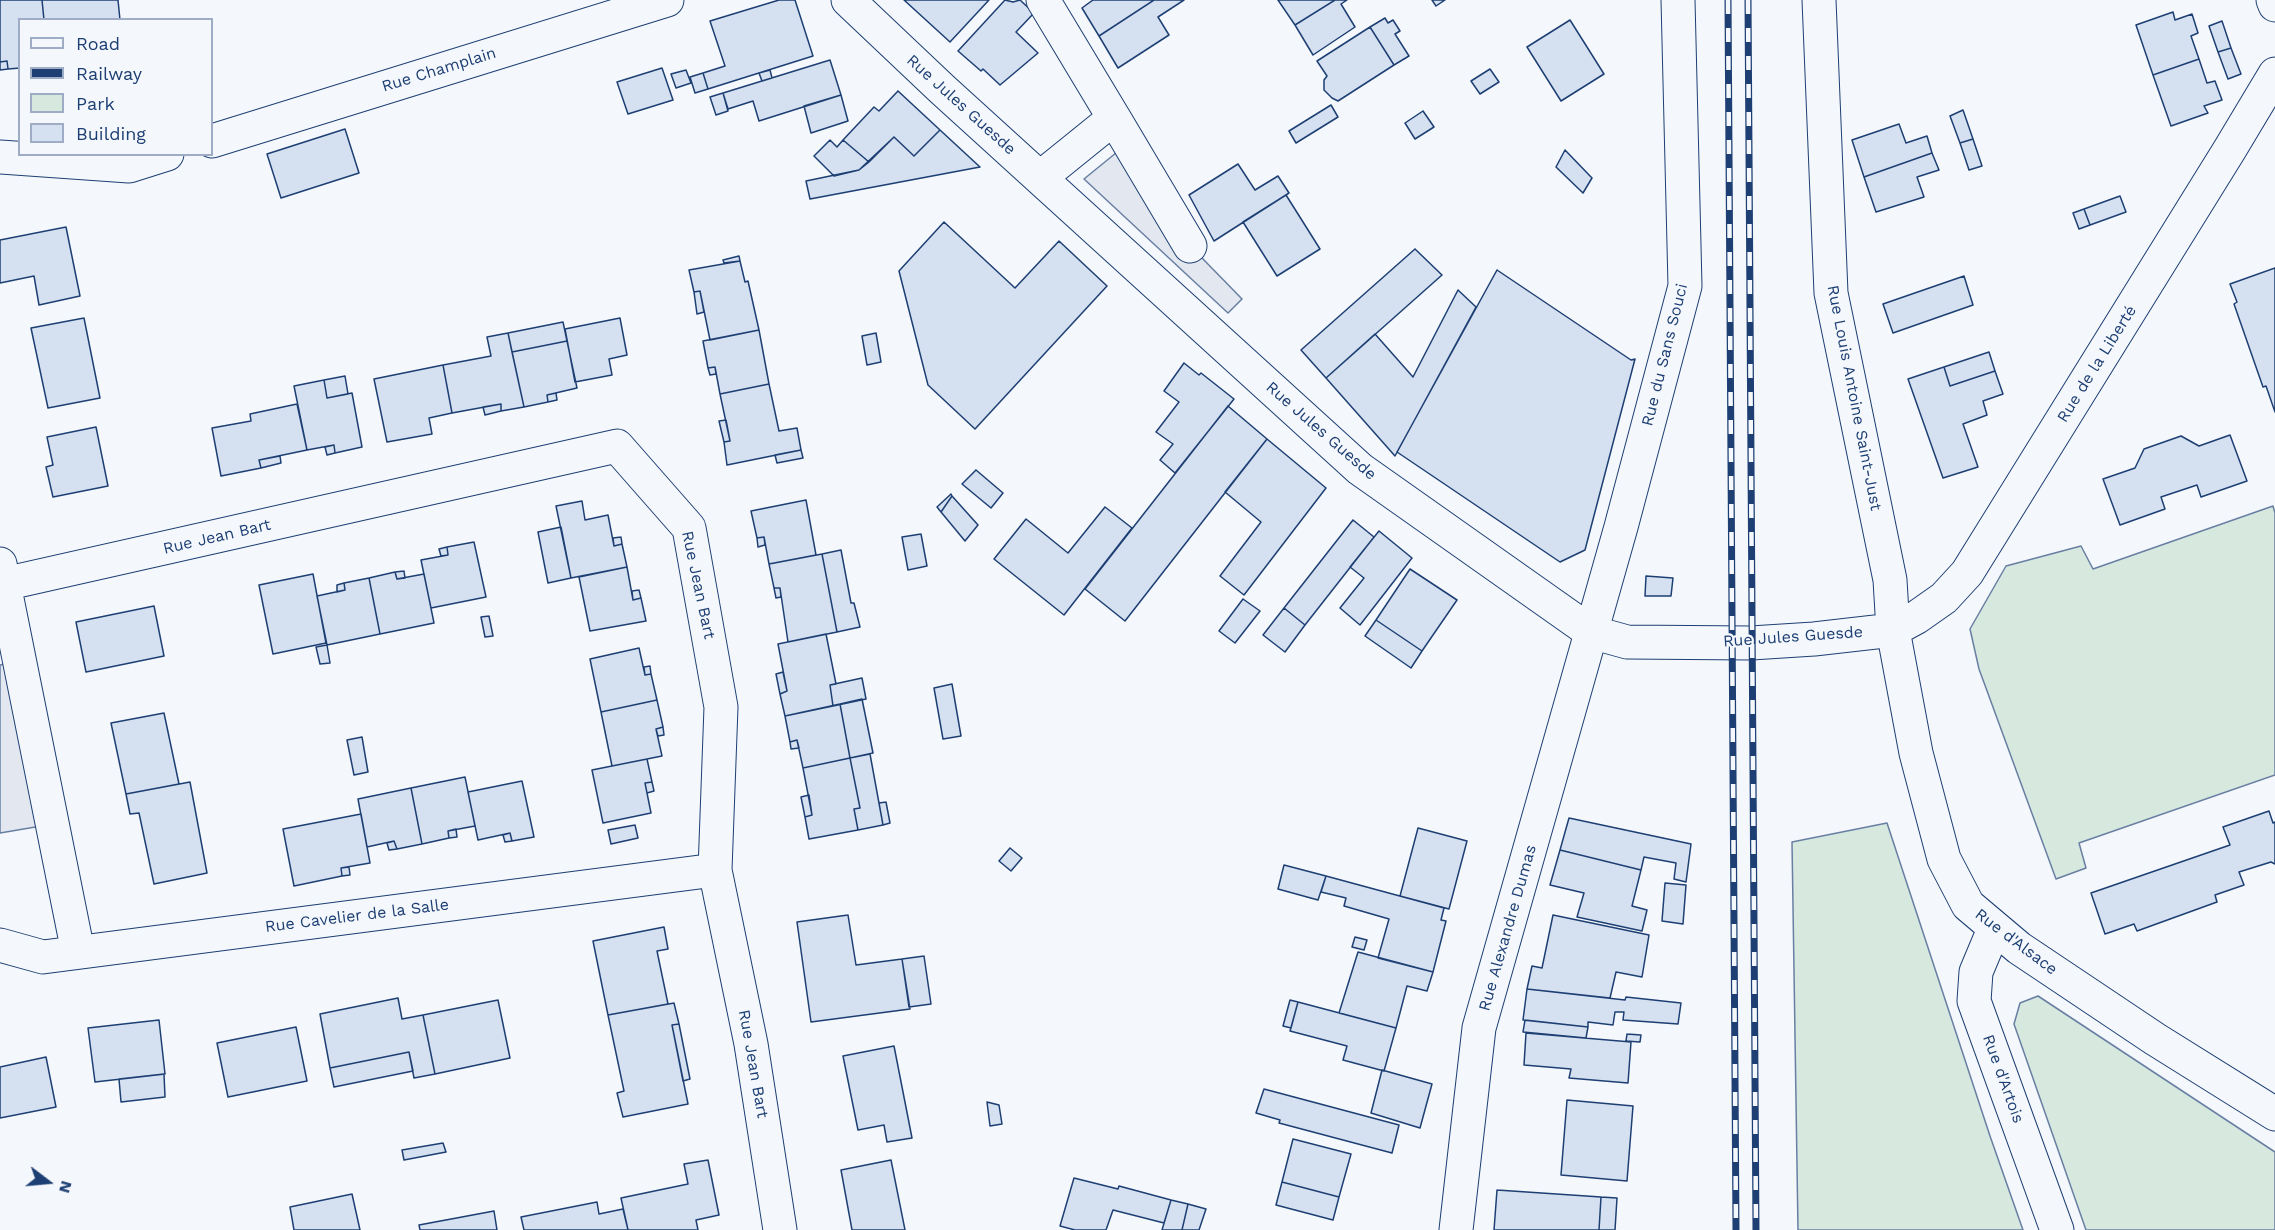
<!DOCTYPE html>
<html>
<head>
<meta charset="utf-8">
<style>
	body { margin:0 }
	#map { position:relative; width:2275px; height:1230px; overflow:hidden; background:#f4f7fb; font-family:"Work Sans",sans-serif }
	canvas { display:block }
	.legend { position:absolute; left:18px; top:18px; width:195px; height:138px; box-sizing:border-box; background:#f4f7fb; border:2px solid #9eadc5; margin:0; padding:8px 10px; list-style:none; font-size:18px; color:#1d3f73 }
	.legend li { display:flex; align-items:center; gap:12px; height:30px }
	.legend b { width:30px; border:2px solid #9eadc5 }
	.north { position:absolute; left:18px; top:1152px; width:60px; height:60px; -webkit-text-stroke:4px #f4f7fb; paint-order:stroke; rotate:106deg; font-size:16px; font-weight:700; line-height:24px; text-align:center; color:#1d3f73 }
	.north::after { content:''; display:block; margin:auto; width:21px; height:27px; background:#1d3f73; clip-path:polygon(50% 0,100% 100%,50% 72%,0 100%) }
</style>
</head>
<body>
<div id="map">
<canvas width="2275" height="1230"></canvas>
<ul class="legend">
<li><b style="height:8px;background:#f4f7fb"></b>Road</li>
<li><b style="height:8px;background:#1d3f73"></b>Railway</li>
<li><b style="height:16px;background:#d7e8df"></b>Park</li>
<li><b style="height:16px;background:#d5e0f0"></b>Building</li>
</ul>
<div class="north">N</div>
</div>
<script>
const ctx = document.querySelector('canvas').getContext('2d');
ctx.lineJoin = 'round';
function fill(path, color) {
  ctx.fillStyle = color;
  ctx.fill(path, 'evenodd');
}
function shape(rows) {
  const path = new Path2D();
  for (const r of rows) {
    path.moveTo(r[0], r[1]);
    for (let i = 2; i < r.length; i += 2) path.lineTo(r[i], r[i + 1]);
  }
  return path;
}
function stroke(path, color, width, dash) {
  ctx.strokeStyle = color;
  ctx.lineWidth = width;
  ctx.lineCap = dash ? 'butt' : 'round';
  ctx.setLineDash(dash || []);
  ctx.stroke(path);
}
function label(font, color, halo, rows, align = 'center') {
  ctx.font = font + ' "Work Sans",sans-serif';
  ctx.lineWidth = 4.5;
  ctx.setLineDash([]);
  ctx.textBaseline = 'middle';
  ctx.strokeStyle = halo;
  ctx.fillStyle = color;
  for (const [text, x, y, turn = 0] of rows) {
    ctx.save();
    ctx.translate(x, y);
    ctx.rotate((+turn || 0) * Math.PI / 180);
    ctx.textAlign = isNaN(turn) ? turn : align;
    if (halo) ctx.strokeText(text, 0, 0);
    ctx.fillText(text, 0, 0);
    ctx.restore();
  }
}
const green = shape([
	[2273,506,2275,513,2275,775,2079,843,2086,868,2056,879,1979,669,1970,629,2006,566,2081,546,2093,569,2273,506],
	[1887,823,1990,1136,2023,1230,1798,1230,1792,842,1887,823],
	[2038,996,2275,1152,2275,1230,2086,1230,2014,1024,2020,1003,2038,996]
]);
fill(green, '#d7e8df');
stroke(green, '#687fa3', 1.5);
const parking = shape([
	[1138,135,1203,259,1242,299,1228,313,1084,179,1138,135],
	[20,660,53,824,0,833,0,665,20,660]
]);
fill(parking, '#e3e8f0');
stroke(parking, '#687fa3', 1.5);
const building = shape([
	[0,0,42,0,44,20,20,20,20,68,8,69,7,61,0,62,0,0],
	[42,0,118,0,120,20,44,20,42,0],
	[779,0,795,0,813,56,708,89,703,73,725,66,710,21,779,0],
	[904,0,989,0,950,42,904,0],
	[1005,0,1013,2,1020,0,1034,13,1016,32,1038,53,1000,85,983,69,981,71,958,51,1005,0],
	[1093,0,1154,0,1099,36,1082,8,1093,0],
	[1154,0,1184,0,1158,17,1169,35,1118,68,1099,36,1154,0],
	[1278,0,1335,0,1295,25,1278,0],
	[1335,0,1347,0,1341,4,1355,27,1313,55,1295,25,1335,0],
	[1432,0,1445,0,1436,6,1432,0],
	[2173,12,2175,20,2192,14,2198,33,2191,36,2199,59,2153,75,2136,25,2173,12],
	[1385,18,1388,23,1393,20,1400,31,1395,34,1409,56,1394,65,1370,27,1385,18],
	[1570,20,1604,74,1561,101,1527,47,1570,20],
	[2222,21,2231,48,2218,52,2209,26,2222,21],
	[1370,27,1394,65,1338,101,1332,98,1324,90,1324,80,1327,76,1317,61,1370,27],
	[2231,48,2241,74,2228,79,2218,52,2231,48],
	[2199,59,2207,83,2215,81,2222,100,2204,106,2208,113,2171,126,2153,75,2199,59],
	[830,60,841,95,759,121,753,101,728,109,723,93,830,60],
	[7,61,8,69,0,70,0,62,7,61],
	[662,68,673,100,628,114,617,82,662,68],
	[1490,69,1499,82,1480,94,1471,81,1490,69],
	[686,70,691,83,676,88,671,74,686,70],
	[770,70,772,78,762,81,759,73,770,70],
	[703,73,708,89,695,93,690,77,703,73],
	[898,91,940,130,914,156,894,137,869,162,843,140,874,107,879,111,898,91],
	[723,93,728,111,716,115,710,97,723,93],
	[841,95,848,121,811,133,804,106,841,95],
	[1331,105,1338,117,1296,143,1289,131,1331,105],
	[1963,110,1973,139,1960,143,1950,116,1963,110],
	[1423,111,1434,127,1415,139,1405,123,1423,111],
	[1899,124,1906,143,1927,136,1932,153,1864,177,1852,140,1899,124],
	[345,129,359,173,281,198,267,154,345,129],
	[940,130,980,167,810,199,806,181,859,170,894,137,914,156,940,130],
	[1973,139,1982,166,1969,170,1960,143,1973,139],
	[830,140,837,147,843,140,869,162,859,170,834,176,814,156,830,140],
	[1565,150,1592,178,1583,193,1556,167,1565,150],
	[1932,153,1939,170,1917,177,1924,197,1876,212,1864,177,1932,153],
	[1238,164,1255,190,1278,176,1289,193,1214,241,1189,195,1238,164],
	[1286,195,1320,249,1277,276,1243,222,1286,195],
	[2120,196,2126,212,2090,225,2084,209,2120,196],
	[2084,209,2090,225,2079,229,2073,213,2084,209],
	[944,222,1015,288,1059,241,1107,286,975,429,928,385,899,271,944,222],
	[66,227,80,296,39,305,34,276,0,283,0,240,66,227],
	[1415,249,1442,275,1326,378,1301,350,1415,249],
	[739,256,740,261,724,263,723,260,739,256],
	[740,261,745,282,748,281,759,330,710,340,700,291,694,292,689,270,740,261],
	[2275,268,2275,412,2266,386,2263,387,2234,304,2237,302,2230,284,2275,268],
	[1497,270,1631,360,1635,359,1585,550,1560,562,1397,452,1497,270],
	[1964,276,1973,305,1893,333,1883,304,1964,276],
	[1458,290,1476,307,1395,456,1326,378,1375,334,1413,377,1458,290],
	[700,291,704,312,697,314,694,292,700,291],
	[84,318,100,398,48,408,31,328,84,318],
	[620,318,627,355,609,359,612,375,575,382,565,329,620,318],
	[563,322,567,341,512,352,508,333,563,322],
	[759,330,769,384,720,394,715,367,708,368,703,341,759,330],
	[508,333,524,407,501,411,501,404,452,413,443,365,491,356,487,337,508,333],
	[876,333,881,362,867,365,862,336,876,333],
	[567,341,577,388,547,395,548,402,524,407,512,352,567,341],
	[1989,352,1995,371,1950,386,1944,367,1989,352],
	[1184,363,1199,375,1201,373,1234,399,1175,473,1160,460,1173,444,1156,432,1179,402,1164,391,1184,363],
	[443,365,452,413,429,418,432,434,387,442,374,379,443,365],
	[715,367,716,374,710,375,708,368,715,367],
	[1944,367,1950,386,1995,371,2003,394,1983,401,1987,415,1963,424,1978,467,1943,478,1908,379,1944,367],
	[345,376,348,394,327,398,324,380,345,376],
	[324,380,327,398,352,393,362,447,335,453,334,445,307,450,294,386,324,380],
	[769,384,779,431,797,428,801,450,727,465,724,442,730,441,720,394,769,384],
	[556,393,557,400,548,402,547,395,556,393],
	[297,404,307,450,259,460,261,468,221,476,212,428,251,421,250,414,297,404],
	[501,404,501,411,485,415,483,407,501,404],
	[1228,406,1267,439,1125,621,1085,589,1228,406],
	[726,420,730,441,724,442,719,421,726,420],
	[96,427,108,486,53,497,46,467,53,465,47,437,96,427],
	[2230,435,2247,481,2201,497,2197,485,2161,497,2165,509,2120,525,2103,479,2135,468,2144,449,2181,436,2199,446,2230,435],
	[1267,439,1326,488,1244,595,1220,576,1261,522,1225,492,1267,439],
	[334,445,335,453,327,455,325,447,334,445],
	[801,450,803,458,777,463,775,455,801,450],
	[280,456,281,463,261,468,259,460,280,456],
	[976,470,1003,493,991,508,962,484,976,470],
	[951,494,952,496,941,512,937,507,951,494],
	[952,496,978,525,965,541,941,512,952,496],
	[806,500,816,555,769,564,764,537,757,538,751,511,806,500],
	[582,501,585,520,608,515,614,546,622,544,627,567,571,578,556,506,582,501],
	[1105,507,1132,528,1064,615,994,559,1026,519,1068,553,1105,507],
	[1353,520,1374,537,1305,625,1284,608,1353,520],
	[561,527,571,578,548,583,538,532,561,527],
	[1379,531,1412,558,1360,625,1340,608,1364,578,1350,567,1379,531],
	[921,534,927,566,908,570,902,537,921,534],
	[621,537,622,544,614,546,613,538,621,537],
	[764,537,765,545,758,547,757,538,764,537],
	[474,542,486,597,431,608,421,560,448,555,447,547,474,542],
	[447,547,448,555,441,556,439,549,447,547],
	[841,550,851,603,854,603,860,627,837,632,822,554,841,550],
	[822,554,837,632,788,642,780,588,774,588,769,564,822,554],
	[627,567,633,600,641,598,646,621,590,631,579,577,627,567],
	[1410,569,1457,600,1422,651,1376,620,1410,569],
	[404,571,405,578,397,579,395,572,404,571],
	[395,572,397,579,424,574,434,623,380,634,369,578,395,572],
	[313,574,326,643,273,654,259,585,313,574],
	[1646,576,1673,578,1671,596,1645,596,1646,576],
	[369,578,380,634,327,645,317,596,345,590,344,583,369,578],
	[344,583,345,590,337,592,337,585,344,583],
	[774,588,780,588,781,597,776,598,774,588],
	[639,590,641,598,633,600,632,591,639,590],
	[1243,599,1260,611,1235,643,1219,631,1243,599],
	[154,606,164,656,86,672,76,622,154,606],
	[1284,608,1305,625,1285,652,1263,635,1284,608],
	[489,616,493,636,485,637,481,617,489,616],
	[1376,620,1422,651,1411,668,1365,636,1376,620],
	[826,634,836,684,830,685,833,706,785,716,780,694,787,691,778,644,826,634],
	[327,645,330,663,320,664,316,647,327,645],
	[639,648,645,675,651,674,657,700,601,712,590,659,639,648],
	[650,666,651,674,645,675,644,667,650,666],
	[783,672,787,691,780,694,776,674,783,672],
	[862,678,866,699,833,706,830,685,862,678],
	[952,684,961,736,943,739,934,688,952,684],
	[862,699,873,753,850,758,840,704,862,699],
	[657,700,663,727,656,729,662,756,612,766,601,712,657,700],
	[840,704,850,758,803,768,797,740,790,742,785,716,840,704],
	[164,713,179,784,126,794,111,723,164,713],
	[663,727,664,735,658,736,656,729,663,727],
	[362,737,368,772,354,775,347,740,362,737],
	[797,740,799,748,791,749,790,742,797,740],
	[870,754,883,825,858,830,854,809,860,808,850,758,870,754],
	[850,758,860,808,854,809,858,830,809,839,805,817,812,815,803,768,850,758],
	[647,759,652,782,645,783,651,813,603,823,592,770,647,759],
	[465,777,475,826,448,831,449,838,422,844,411,788,465,777],
	[522,781,534,837,512,841,510,833,478,840,468,792,522,781],
	[190,782,207,873,154,884,139,813,130,814,126,794,190,782],
	[652,782,654,791,647,793,645,783,652,782],
	[411,788,422,844,397,849,394,841,367,847,358,799,411,788],
	[809,795,812,815,805,817,801,797,809,795],
	[886,802,890,823,883,825,879,803,886,802],
	[2269,811,2273,823,2275,822,2275,864,2271,862,2239,872,2244,885,2215,895,2217,902,2137,931,2134,924,2105,934,2091,893,2230,845,2223,827,2269,811],
	[361,814,370,863,341,868,342,876,294,886,283,829,361,814],
	[1569,818,1691,844,1686,882,1674,879,1676,863,1644,857,1641,870,1560,850,1569,818],
	[635,825,638,838,611,844,608,830,635,825],
	[1418,828,1467,841,1449,909,1400,896,1418,828],
	[456,829,457,837,449,838,448,831,456,829],
	[510,833,512,841,505,842,503,835,510,833],
	[394,841,397,849,389,850,387,843,394,841],
	[1010,848,1022,858,1011,871,999,861,1010,848],
	[1560,850,1641,870,1632,906,1647,910,1642,931,1577,917,1584,893,1550,885,1560,850],
	[1284,865,1326,876,1318,900,1278,889,1284,865],
	[349,867,350,875,342,876,341,868,349,867],
	[1326,876,1444,908,1441,920,1446,921,1433,972,1378,958,1389,919,1344,906,1346,898,1321,892,1326,876],
	[1665,883,1686,885,1683,924,1662,921,1665,883],
	[848,915,856,965,902,959,910,1009,811,1022,797,922,848,915],
	[1553,915,1649,935,1642,977,1616,972,1610,998,1527,989,1532,966,1542,968,1553,915],
	[664,927,668,949,657,951,668,1004,608,1015,593,941,664,927],
	[1355,937,1367,940,1364,950,1352,947,1355,937],
	[1358,952,1433,972,1427,991,1407,986,1396,1028,1339,1013,1358,952],
	[924,956,931,1004,909,1007,902,959,924,956],
	[1527,989,1625,1000,1626,997,1681,1003,1678,1024,1623,1020,1624,1012,1615,1012,1613,1025,1588,1022,1588,1027,1523,1020,1527,989],
	[398,998,402,1019,423,1015,435,1074,414,1078,409,1052,330,1068,320,1014,398,998],
	[498,1000,510,1058,435,1074,423,1015,498,1000],
	[1290,1000,1298,1002,1291,1028,1283,1026,1290,1000],
	[1298,1002,1396,1028,1384,1071,1343,1060,1347,1046,1290,1031,1298,1002],
	[674,1003,679,1024,672,1025,688,1104,623,1117,617,1093,624,1091,608,1015,674,1003],
	[159,1020,165,1074,95,1082,88,1028,159,1020],
	[1525,1020,1588,1027,1586,1038,1523,1032,1525,1020],
	[679,1024,690,1079,683,1081,672,1025,679,1024],
	[296,1027,307,1081,228,1097,217,1043,296,1027],
	[1526,1033,1631,1042,1628,1083,1569,1078,1571,1069,1524,1065,1526,1033],
	[1627,1034,1641,1035,1640,1042,1626,1041,1627,1034],
	[894,1046,912,1138,887,1142,884,1125,858,1130,843,1056,894,1046],
	[409,1052,413,1071,334,1087,330,1068,409,1052],
	[46,1057,56,1107,0,1118,0,1067,46,1057],
	[1382,1070,1432,1084,1420,1128,1371,1113,1382,1070],
	[164,1074,165,1097,121,1102,119,1079,164,1074],
	[1264,1089,1399,1125,1392,1153,1279,1123,1280,1120,1256,1113,1264,1089],
	[1567,1100,1633,1106,1627,1181,1561,1175,1567,1100],
	[987,1102,999,1105,1002,1124,990,1126,987,1102],
	[1293,1139,1351,1154,1339,1197,1282,1182,1293,1139],
	[443,1143,446,1152,404,1160,402,1150,443,1143],
	[708,1160,719,1215,696,1220,698,1230,628,1230,621,1198,688,1184,684,1164,708,1160],
	[891,1160,905,1230,852,1230,841,1170,891,1160],
	[1074,1178,1118,1189,1119,1186,1171,1200,1164,1223,1113,1210,1106,1230,1075,1230,1060,1226,1074,1178],
	[1282,1182,1339,1197,1333,1220,1276,1205,1282,1182],
	[1497,1190,1601,1197,1599,1230,1494,1230,1497,1190],
	[352,1194,360,1230,294,1230,290,1207,352,1194],
	[1601,1197,1617,1198,1615,1230,1599,1230,1601,1197],
	[1171,1200,1188,1204,1182,1230,1162,1230,1171,1200],
	[597,1202,599,1214,623,1209,628,1230,524,1230,521,1217,597,1202],
	[1188,1204,1206,1209,1199,1230,1182,1230,1188,1204],
	[494,1211,497,1230,420,1230,419,1225,494,1211]
]);
fill(building, '#d5e0f0');
stroke(building, '#1d3f73', 1.5);
const minor = shape([
	[848,0,942,89,1360,469,1591,632,1627,642,1751,643,1814,639,1893,630,1917,617,1944,598,1967,573,2230,149,2275,74],
	[1819,0,1831,293,1890,580,1893,630,1916,753,1944,859,1968,905,2019,948,2155,1039,2275,1114],
	[2273,0,2275,5],
	[1114,118,1190,246],
	[212,141,667,0],
	[0,157,129,166,167,154],
	[1041,177,1114,118,1043,0],
	[0,564,78,952],
	[0,585,617,446,689,528,721,707,715,870,751,1044,780,1230],
	[1994,929,1976,972,1974,1001,2057,1230],
	[0,945,43,957,715,870],
	[1456,1230,1479,1028,1621,527,1685,286,1678,0]
]);
stroke(minor, '#1d3f73', 35);
stroke(minor, '#f4f7fb', 33);
const rail = shape([
	[1728,0,1736,1230],
	[1748,0,1756,1230]
]);
stroke(rail, '#1d3f73', 7);
stroke(rail, '#f4f7fb', 4.5, [14]);
label('16px', '#1d3f73', '#f4f7fb', [
	["Rue Champlain",439,70,-17],
	["Rue Jules Guesde",961,105,42],
	["Rue du Sans Souci",1665,355,-76],
	["Rue de la Liberté",2097,364,-58],
	["Rue Louis Antoine Saint-Just",1854,398,79],
	["Rue Jules Guesde",1321,431,41],
	["Rue Jean Bart",217,537,-13],
	["Rue Jean Bart",698,585,78],
	["Rue Jules Guesde",1793,637,-4],
	["Rue Cavelier de la Salle",357,916,-7],
	["Rue Alexandre Dumas",1508,928,-74],
	["Rue d'Alsace",2016,942,37],
	["Rue Jean Bart",753,1064,80],
	["Rue d'Artois",2003,1079,70]
]);
</script>
</body>
</html>
